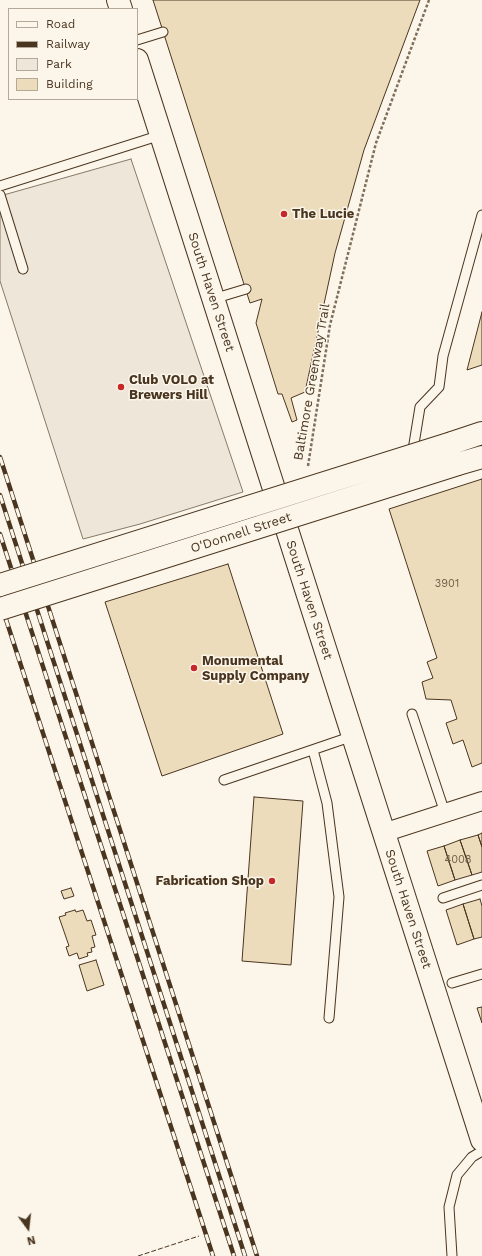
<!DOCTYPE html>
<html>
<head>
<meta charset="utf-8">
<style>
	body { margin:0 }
	#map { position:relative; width:482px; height:1256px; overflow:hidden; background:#fbf6e9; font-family:"Work Sans",sans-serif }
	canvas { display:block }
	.legend { position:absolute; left:8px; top:8px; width:130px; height:92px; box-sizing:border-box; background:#fbf6e9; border:1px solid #b4a999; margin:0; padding:5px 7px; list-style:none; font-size:12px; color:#4a3520 }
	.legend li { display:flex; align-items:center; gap:8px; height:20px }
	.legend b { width:20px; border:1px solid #b4a999 }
	.north { position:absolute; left:8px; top:1208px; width:40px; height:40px; -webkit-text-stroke:3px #fbf6e9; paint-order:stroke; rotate:165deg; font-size:11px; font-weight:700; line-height:16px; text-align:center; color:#4a3520 }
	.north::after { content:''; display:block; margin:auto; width:14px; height:18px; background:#4a3520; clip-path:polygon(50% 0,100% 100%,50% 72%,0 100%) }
</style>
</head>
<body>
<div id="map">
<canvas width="482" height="1256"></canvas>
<ul class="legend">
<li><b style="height:5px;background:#fbf6e9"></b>Road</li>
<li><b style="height:5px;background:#4a3520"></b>Railway</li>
<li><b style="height:11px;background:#ede6d9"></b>Park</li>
<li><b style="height:11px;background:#ecdcbc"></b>Building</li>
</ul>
<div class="north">N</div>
</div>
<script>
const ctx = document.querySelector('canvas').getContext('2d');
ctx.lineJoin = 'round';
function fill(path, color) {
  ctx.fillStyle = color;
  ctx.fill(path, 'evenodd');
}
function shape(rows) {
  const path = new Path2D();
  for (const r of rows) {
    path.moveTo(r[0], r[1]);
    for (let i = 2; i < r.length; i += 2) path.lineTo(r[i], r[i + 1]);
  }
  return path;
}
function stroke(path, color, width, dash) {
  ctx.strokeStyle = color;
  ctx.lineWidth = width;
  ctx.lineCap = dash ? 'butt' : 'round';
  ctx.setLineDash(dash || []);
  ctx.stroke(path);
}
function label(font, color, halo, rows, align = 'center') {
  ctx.font = font + ' "Work Sans",sans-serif';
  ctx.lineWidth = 3;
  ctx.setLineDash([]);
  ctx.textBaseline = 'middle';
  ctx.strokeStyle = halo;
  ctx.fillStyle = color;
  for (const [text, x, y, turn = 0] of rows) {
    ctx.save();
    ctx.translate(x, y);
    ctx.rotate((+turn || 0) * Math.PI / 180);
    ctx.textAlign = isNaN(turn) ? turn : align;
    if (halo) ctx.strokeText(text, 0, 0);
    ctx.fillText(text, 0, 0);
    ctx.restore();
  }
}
const green = shape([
	[131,159,243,492,140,524,83,539,0,281,0,196,131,159]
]);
fill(green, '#ede6d9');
stroke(green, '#887966', 1);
const building = shape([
	[153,0,420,0,364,150,335,253,305,392,291,398,297,420,292,422,282,394,278,394,256,323,262,299,250,303,153,0],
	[482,312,482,365,467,370,482,312],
	[482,479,482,763,472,767,463,740,453,744,446,723,457,719,451,700,426,699,422,682,433,678,427,662,437,658,389,509,482,479],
	[228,564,283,734,162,776,105,602,228,564],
	[254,797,303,801,291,965,242,961,254,797],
	[482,833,482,847,478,835,482,833],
	[478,835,482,847,482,872,472,875,460,840,478,835],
	[460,840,472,875,455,880,444,846,460,840],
	[444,846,455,880,438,886,427,851,444,846],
	[71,888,74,896,64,899,61,891,71,888],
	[480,899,482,906,482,937,474,939,463,904,480,899],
	[463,904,474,939,457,945,446,910,463,904],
	[75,910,76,912,83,910,87,921,91,920,96,935,92,936,95,947,91,948,92,952,87,953,88,956,79,959,77,953,69,956,66,947,69,946,59,917,66,915,65,913,75,910],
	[96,960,104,985,87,991,79,965,96,960],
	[482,1007,482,1023,477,1008,482,1007]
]);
fill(building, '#ecdcbc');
stroke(building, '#4a3520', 1);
const service = shape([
	[137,40,163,32],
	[0,186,161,135],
	[0,195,23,269],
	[213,299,246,289],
	[412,456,420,407,439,387,443,356,482,215],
	[412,714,445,813],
	[313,750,327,803,339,897,329,1018],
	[224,780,353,736],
	[443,898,482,885],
	[452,983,482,974],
	[452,1256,449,1207,457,1175,472,1157,482,1151]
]);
const minor = shape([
	[383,833,482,801]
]);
const tertiary = shape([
	[118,0,121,9],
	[137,60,482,1140]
]);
const primary = shape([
	[452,443,482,433],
	[458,464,482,457]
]);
stroke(service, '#4a3520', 11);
stroke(minor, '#4a3520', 20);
stroke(tertiary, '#4a3520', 24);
stroke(primary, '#4a3520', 24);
stroke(shape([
	[308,466,330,325,376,143,429,0]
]), '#7f6f5c', 2.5, [3, 2]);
stroke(service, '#fbf6e9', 9);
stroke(minor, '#fbf6e9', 18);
stroke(tertiary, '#fbf6e9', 22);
stroke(primary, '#fbf6e9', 22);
const rail = shape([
	[0,457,257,1256],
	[0,495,245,1256],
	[0,534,234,1256],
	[0,601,213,1256]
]);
stroke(rail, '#4a3520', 4.5);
stroke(rail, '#fbf6e9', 3, [9]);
const primaryBridge = shape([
	[0,585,452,443],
	[0,609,458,464]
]);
stroke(primaryBridge, '#4a3520', 24, []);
stroke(primaryBridge, '#fbf6e9', 22);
stroke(shape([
	[138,1256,199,1236]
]), '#4a3520', 1, [5, 2]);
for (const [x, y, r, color] of [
	[284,214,4,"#c62828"],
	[121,387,4,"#c62828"],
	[194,668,4,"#c62828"],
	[272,881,4,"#c62828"]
]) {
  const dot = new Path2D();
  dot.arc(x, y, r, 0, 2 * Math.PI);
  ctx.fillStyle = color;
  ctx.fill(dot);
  stroke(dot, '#fbf6e9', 1.5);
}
label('11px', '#725f47', null, [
	["3901",447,584],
	["4008",458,860]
]);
label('bold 13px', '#4a3520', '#fbf6e9', [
	["The Lucie",292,214],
	["Club VOLO at",129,380],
	["Brewers Hill",129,395],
	["Monumental",202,661],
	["Supply Company",202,676],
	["Fabrication Shop",264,881,"right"]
], 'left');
label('13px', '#4a3520', '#fbf6e9', [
	["South Haven Street",211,292,72],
	["Baltimore Greenway Trail",312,382,-80],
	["O'Donnell Street",241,533,-18],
	["South Haven Street",309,600,72],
	["South Haven Street",408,909,72]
]);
</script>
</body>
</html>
